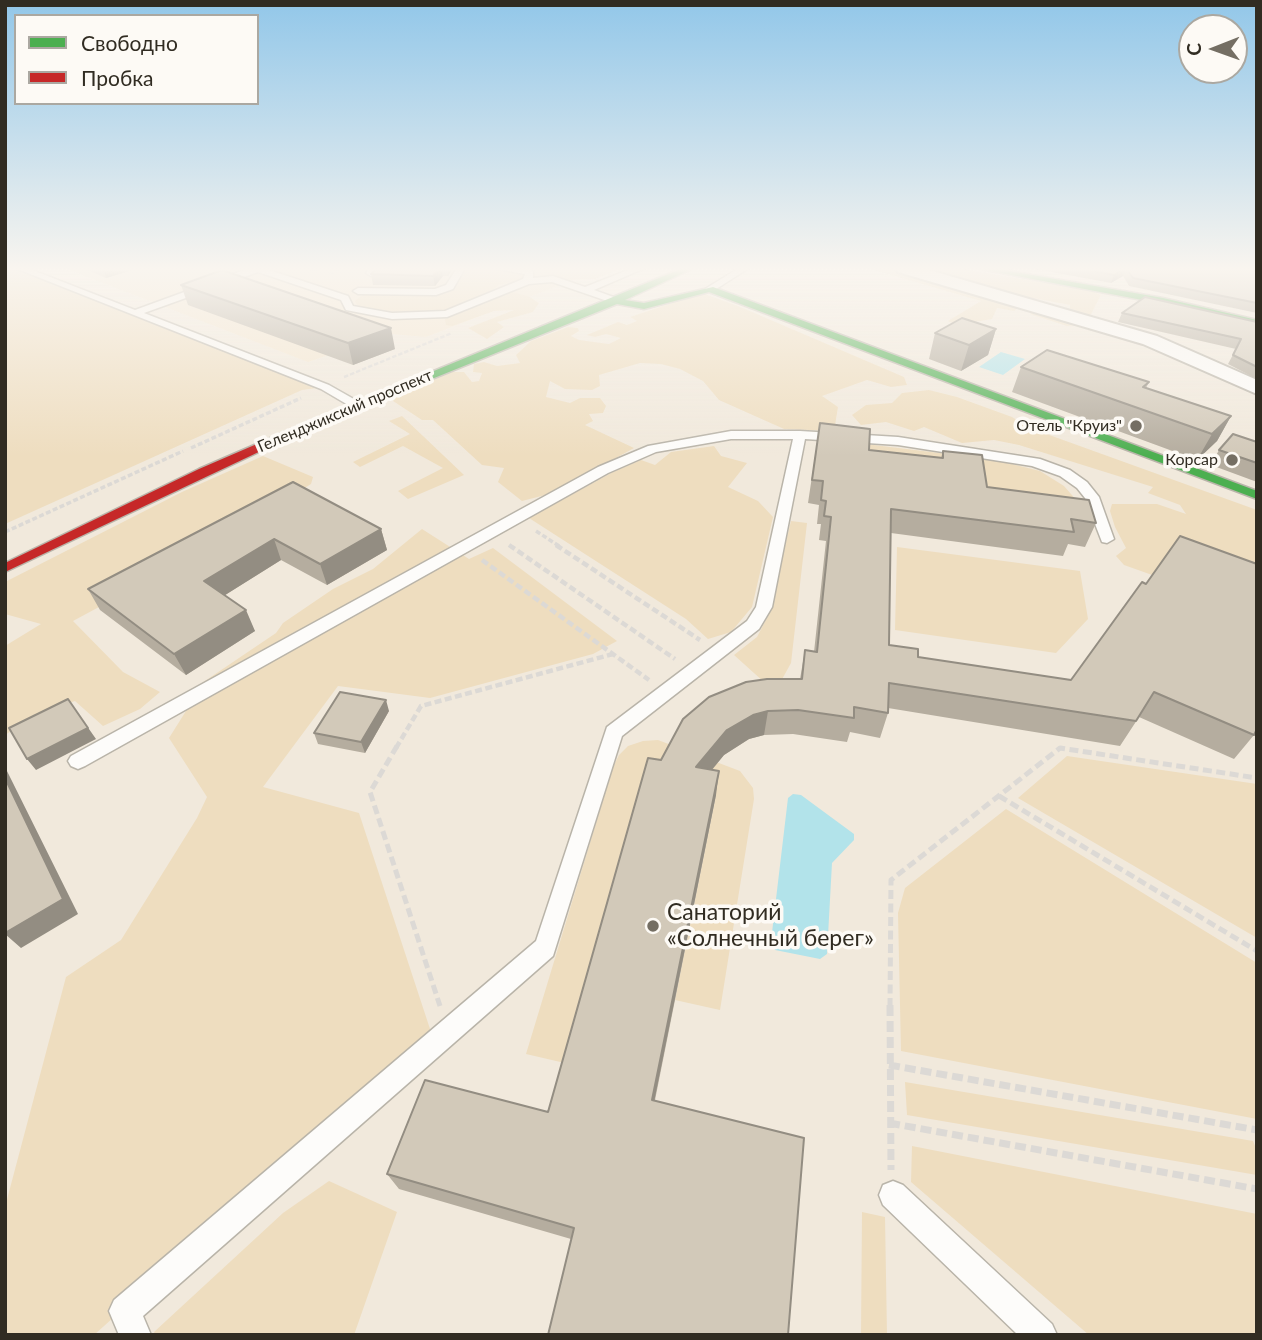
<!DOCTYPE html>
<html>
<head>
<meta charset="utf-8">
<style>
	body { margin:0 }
	#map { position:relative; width:1262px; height:1340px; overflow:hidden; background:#f1e9dc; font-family:Lato,sans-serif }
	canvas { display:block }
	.frame { position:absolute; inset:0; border:7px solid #312c22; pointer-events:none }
	.legend { position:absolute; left:14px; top:14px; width:245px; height:91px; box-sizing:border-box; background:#fdfaf5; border:2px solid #aba8a1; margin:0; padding:9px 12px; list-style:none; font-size:21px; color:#312c22 }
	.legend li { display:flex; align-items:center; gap:14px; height:35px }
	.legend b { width:35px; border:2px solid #aba8a1 }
	.north { position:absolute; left:1178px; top:14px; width:70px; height:70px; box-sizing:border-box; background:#fdfaf5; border:2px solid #aba8a1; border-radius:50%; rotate:269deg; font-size:19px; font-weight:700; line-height:28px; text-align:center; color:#312c22 }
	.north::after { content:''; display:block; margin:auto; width:24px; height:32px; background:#746e63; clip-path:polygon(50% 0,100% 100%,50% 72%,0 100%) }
</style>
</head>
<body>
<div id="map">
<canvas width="1262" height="1340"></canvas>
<div class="frame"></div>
<ul class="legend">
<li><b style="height:9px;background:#4caf50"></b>Свободно</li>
<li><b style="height:9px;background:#c62828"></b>Пробка</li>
</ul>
<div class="north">С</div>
</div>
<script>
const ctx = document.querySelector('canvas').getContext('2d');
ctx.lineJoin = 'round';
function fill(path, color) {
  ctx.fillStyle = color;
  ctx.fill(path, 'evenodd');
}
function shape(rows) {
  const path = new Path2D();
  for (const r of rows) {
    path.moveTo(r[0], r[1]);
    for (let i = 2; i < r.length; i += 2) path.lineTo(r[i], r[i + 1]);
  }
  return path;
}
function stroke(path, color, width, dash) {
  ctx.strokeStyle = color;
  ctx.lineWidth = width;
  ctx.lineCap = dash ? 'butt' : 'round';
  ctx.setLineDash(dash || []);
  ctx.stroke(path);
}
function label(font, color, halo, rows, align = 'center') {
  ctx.font = font + ' Lato,sans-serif';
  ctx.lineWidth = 7;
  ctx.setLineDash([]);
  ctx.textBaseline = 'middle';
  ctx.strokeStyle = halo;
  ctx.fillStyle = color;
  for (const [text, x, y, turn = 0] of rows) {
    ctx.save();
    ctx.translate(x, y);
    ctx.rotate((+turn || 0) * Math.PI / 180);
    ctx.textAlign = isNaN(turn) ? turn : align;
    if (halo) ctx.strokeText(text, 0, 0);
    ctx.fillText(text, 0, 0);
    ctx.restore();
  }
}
fill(shape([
	[64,268,604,268,426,337,391,334,308,362]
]), '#f4e6cf');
fill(shape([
	[5,268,19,268,325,387,302,390,5,524],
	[470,268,533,268,525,271,522,279,499,285,480,299,450,311,393,314,370,310,357,305,355,301,368,291,421,296,445,294,452,287,453,275],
	[542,268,623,268,595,279,564,280,546,274],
	[867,268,956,268,1090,290,1101,295,1089,318,1079,325,1067,326,1030,314,1036,310,1070,309,1070,305,1033,298,1014,311,997,308,992,319,957,325,948,321,981,301],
	[513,292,530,297,539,303,533,312,497,322,504,327,487,339,468,328,514,310,494,311,452,326,446,325,445,319,492,300,498,295],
	[702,293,738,306,904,377,907,385,891,387,867,380,822,396,838,407,834,431,784,429,719,400,703,381,680,369,661,364,640,363,599,375,600,386,592,390,565,389,550,381,546,397,570,403,580,398,600,398,606,406,603,413,589,414,593,421,585,425,634,448,553,493,522,501,498,482,504,468,482,465,433,420,422,420,393,401,398,395,452,372,464,372,472,382,479,381,482,373,473,372,474,364,484,362,497,366,520,363,516,355,531,341,568,327,578,328,579,331,571,336,579,340,609,344,621,338,606,334,595,337,587,335,618,322,627,325,637,321,630,317],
	[929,390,957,397,1012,417,1030,428,1257,510,1257,586,1155,576,1124,565,1116,556,1126,548,1115,527,1110,511,1112,504,1157,504,1186,514,1180,505,1148,493,1153,487,1019,445,994,440,962,443,924,427,914,431,886,422,861,425,852,415,866,405,892,403,902,393],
	[402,416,464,475,408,499,398,491,443,468,403,446,360,467,353,462,410,434,389,421],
	[817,438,996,460,1040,471,1064,486,1078,502,1083,520,817,443],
	[714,446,721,456,747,463,728,487,758,501,773,517,752,607,731,632,708,639,686,619,529,518,613,472,641,460,655,465,671,452],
	[263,456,313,477,311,484,214,545,73,621,123,672,160,692,140,709,103,726,75,701,39,713,5,735,5,646,41,624,5,614,5,582,182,492],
	[791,521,807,523,791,663,775,692,734,655,757,637,768,616],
	[422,529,469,559,493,548,617,641,593,654,430,698,338,686,263,787,359,813,431,1032,94,1335,5,1335,5,1207,66,977,121,940,197,818,207,797,169,738,186,711,196,687,276,633,283,623,333,589,373,569],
	[897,547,1080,571,1088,619,1056,653,895,630],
	[658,740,740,771,753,788,754,799,720,1010,675,1000,716,795,569,1064,526,1054,613,767,619,755,628,746,643,741],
	[1067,756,1257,784,1257,938,1018,798],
	[1006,809,1257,963,1257,1119,901,1051,898,913,905,888],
	[905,1082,1253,1141,1257,1151,1257,1175,907,1115],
	[912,1146,1257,1214,1257,1335,1089,1335,911,1182],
	[329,1181,397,1212,354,1335,155,1335,154,1332,283,1213],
	[862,1212,885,1217,887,1335,861,1335]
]), '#eeddbf');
fill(shape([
	[1001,352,1025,359,1003,375,979,367],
	[793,794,801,795,854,834,854,840,832,863,827,954,820,959,775,950,771,941,788,798]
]), '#b2e3ea');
const lane = shape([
	[15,268,27,268,135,310,250,268,263,268,348,296,353,306,392,313,445,311,523,279,525,274,492,268,525,268,533,271,533,278,553,276,585,287,633,268,645,268,594,290,619,299,621,301,616,304,552,282,529,284,447,317,392,319,346,310,341,300,258,272,144,313,329,385,359,402,359,408,355,409,321,389,15,268],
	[370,268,379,268,371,276,366,273,370,268],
	[457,268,465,268,453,289,436,295,358,294,353,291,358,288,435,289,446,285,457,268],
	[739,268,749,268,713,291,705,289,739,268],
	[731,431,800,431,898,437,1040,459,1070,470,1087,482,1099,497,1114,539,1107,543,1102,542,1085,498,1077,488,1060,476,1032,466,898,445,805,439,772,607,759,629,622,736,553,956,143,1316,151,1335,119,1335,109,1311,114,1300,536,941,607,727,747,621,756,607,793,439,731,439,656,452,608,473,85,766,78,769,71,766,68,761,71,756,598,467,648,446,731,431],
	[893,1181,903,1185,1052,1324,1057,1335,1018,1335,883,1205,879,1195,883,1185,893,1181]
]);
const street = shape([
	[895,268,922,268,1157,336,1257,380,1257,394,1143,344,898,272,895,268]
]);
const fast = shape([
	[683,268,694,268,625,300,644,303,713,287,1257,491,1257,499,709,292,644,309,617,304,318,425,308,423,683,268],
	[975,268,993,268,1163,298,1257,320,1257,326,1163,304,975,268]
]);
const jam = shape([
	[310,421,320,423,5,572,5,563,199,469,310,421]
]);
stroke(lane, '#b9b4a9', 3);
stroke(street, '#b9b4a9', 4);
stroke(fast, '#b9b4a9', 3);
stroke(jam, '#b9b4a9', 3);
stroke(shape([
	[330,274,342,268],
	[344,377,452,333]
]), '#dcd9d5', 2.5, [4.5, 2]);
stroke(shape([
	[191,448,301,398],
	[536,531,559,546],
	[5,532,183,451]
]), '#dcd9d5', 3.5, [5, 2.5]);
stroke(shape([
	[509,545,675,659],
	[556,545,700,640],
	[482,560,649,680],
	[396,748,421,706,613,654]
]), '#dcd9d5', 4.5, [7, 3.5]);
stroke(shape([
	[397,746,370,792,440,1006],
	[999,796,1257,951],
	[890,1007,891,880,1060,748,1257,778]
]), '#dcd9d5', 5, [9, 4.5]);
stroke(shape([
	[890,1005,891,1170],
	[889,1065,1257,1130],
	[889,1123,1257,1189]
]), '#dcd9d5', 7, [11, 5]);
fill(lane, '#fdfcfa');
fill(street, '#fdfcfa');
fill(fast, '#4caf50');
fill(jam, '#c62828');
fill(shape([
	[83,268,139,268,106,278],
	[302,268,323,268,314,271],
	[377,268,453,268,448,276,443,276,435,286,373,285,371,274],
	[1030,268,1240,268,1257,271,1257,313,1129,286,1123,276,1111,283],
	[181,285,395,349,353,365,188,305],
	[1122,313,1257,322,1257,379,1228,364,1236,349,1118,322],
	[996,329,988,355,961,371,929,359,935,333],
	[1021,367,1149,382,1146,388,1231,416,1217,441,1197,460,1012,392],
	[820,423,869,450,941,458,943,451,987,487,1096,523,1085,547,1068,544,1063,556,891,533,889,645,918,657,1071,680,1142,582,1254,735,1234,759,1139,717,1120,746,888,708,888,713,880,738,850,732,847,742,793,734,764,735,749,739,724,755,712,770,716,795,655,1100,571,1239,399,1189,387,1174,548,1112,661,760,800,679,805,650,814,652,826,541,819,540,821,524,817,524,819,505,808,503],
	[1257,442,1257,482,1211,465,1219,450],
	[293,482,381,529,387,550,327,585,281,560,225,595,255,631,186,675,100,610,88,589],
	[389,711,365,753,318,744,314,733]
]), '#b5ad9f');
fill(shape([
	[115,268,139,268,106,278,104,271],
	[313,268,323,268,314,271],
	[440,268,442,268,443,276,435,286,433,276],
	[447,268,453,268,448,276],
	[1126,268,1123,276,1111,283,1114,275],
	[391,328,395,349,353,365,348,343],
	[996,329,988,355,961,371,969,345],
	[1231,416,1217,441,1197,460,1212,434],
	[381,529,387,550,327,585,320,564],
	[274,539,281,560,214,602,204,581],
	[246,610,255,631,186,675,174,654],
	[68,699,96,739,36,770,27,759],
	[386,700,389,711,365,753,361,742],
	[768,711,764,735,749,739,724,755,694,791,696,767,727,730,753,715],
	[5,767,78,914,21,948,5,934],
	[719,771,716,795,651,1117,652,1100]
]), '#938d82');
const building = shape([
	[96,268,115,268,104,271,96,268],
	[377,268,440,268,433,276,371,274,377,268],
	[1077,268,1126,268,1114,275,1077,268],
	[1126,268,1240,268,1257,271,1257,303,1133,278,1126,268],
	[222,270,391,328,348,343,181,285,222,270],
	[1145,297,1257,322,1257,367,1233,355,1241,339,1122,313,1145,297],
	[962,318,996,329,969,345,935,333,962,318],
	[1047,350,1149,382,1143,387,1231,416,1212,434,1021,367,1047,350],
	[820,423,870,429,869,450,943,458,943,451,982,455,987,487,1089,500,1096,523,1071,519,1074,532,891,509,889,645,918,649,918,657,1071,680,1142,582,1146,584,1180,536,1257,564,1257,729,1254,735,1154,692,1136,721,889,683,888,713,854,707,854,718,798,710,768,711,753,715,727,730,696,767,719,771,652,1100,804,1138,788,1335,548,1335,574,1228,387,1174,425,1080,548,1112,648,758,661,760,683,719,709,697,746,682,767,679,802,679,805,650,817,652,831,517,824,516,826,501,821,500,823,481,812,480,820,423],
	[1233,434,1257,442,1257,463,1219,450,1233,434],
	[293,482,381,529,320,564,274,539,204,581,246,610,174,654,88,589,293,482],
	[340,692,386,700,361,742,314,733,340,692],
	[68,699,88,728,27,759,9,728,68,699],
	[5,778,63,899,5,933,5,778]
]);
fill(building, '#d2c9b9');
stroke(building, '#938d82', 2);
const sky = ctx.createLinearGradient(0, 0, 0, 456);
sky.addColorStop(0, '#92c7e9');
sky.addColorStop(0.59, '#f9f5ef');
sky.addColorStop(1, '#f9f5ef00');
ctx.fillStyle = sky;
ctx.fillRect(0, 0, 1262, 456);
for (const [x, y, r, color] of [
	[1136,426,7,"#746e63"],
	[1232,460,7,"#746e63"],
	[653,926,7,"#746e63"]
]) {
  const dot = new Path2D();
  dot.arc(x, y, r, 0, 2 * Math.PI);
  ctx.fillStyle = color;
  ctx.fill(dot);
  stroke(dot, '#fdfaf5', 2.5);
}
label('16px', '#312c22', '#fdfaf5', [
	["Геленджикский проспект",345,411,-23]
]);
label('16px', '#312c22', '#fdfaf5', [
	["Отель \"Круиз\"",1122,426],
	["Корсар",1218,460]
], 'right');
label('23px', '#312c22', '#fdfaf5', [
	["Санаторий",667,913],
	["«Солнечный берег»",667,939]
], 'left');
</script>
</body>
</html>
